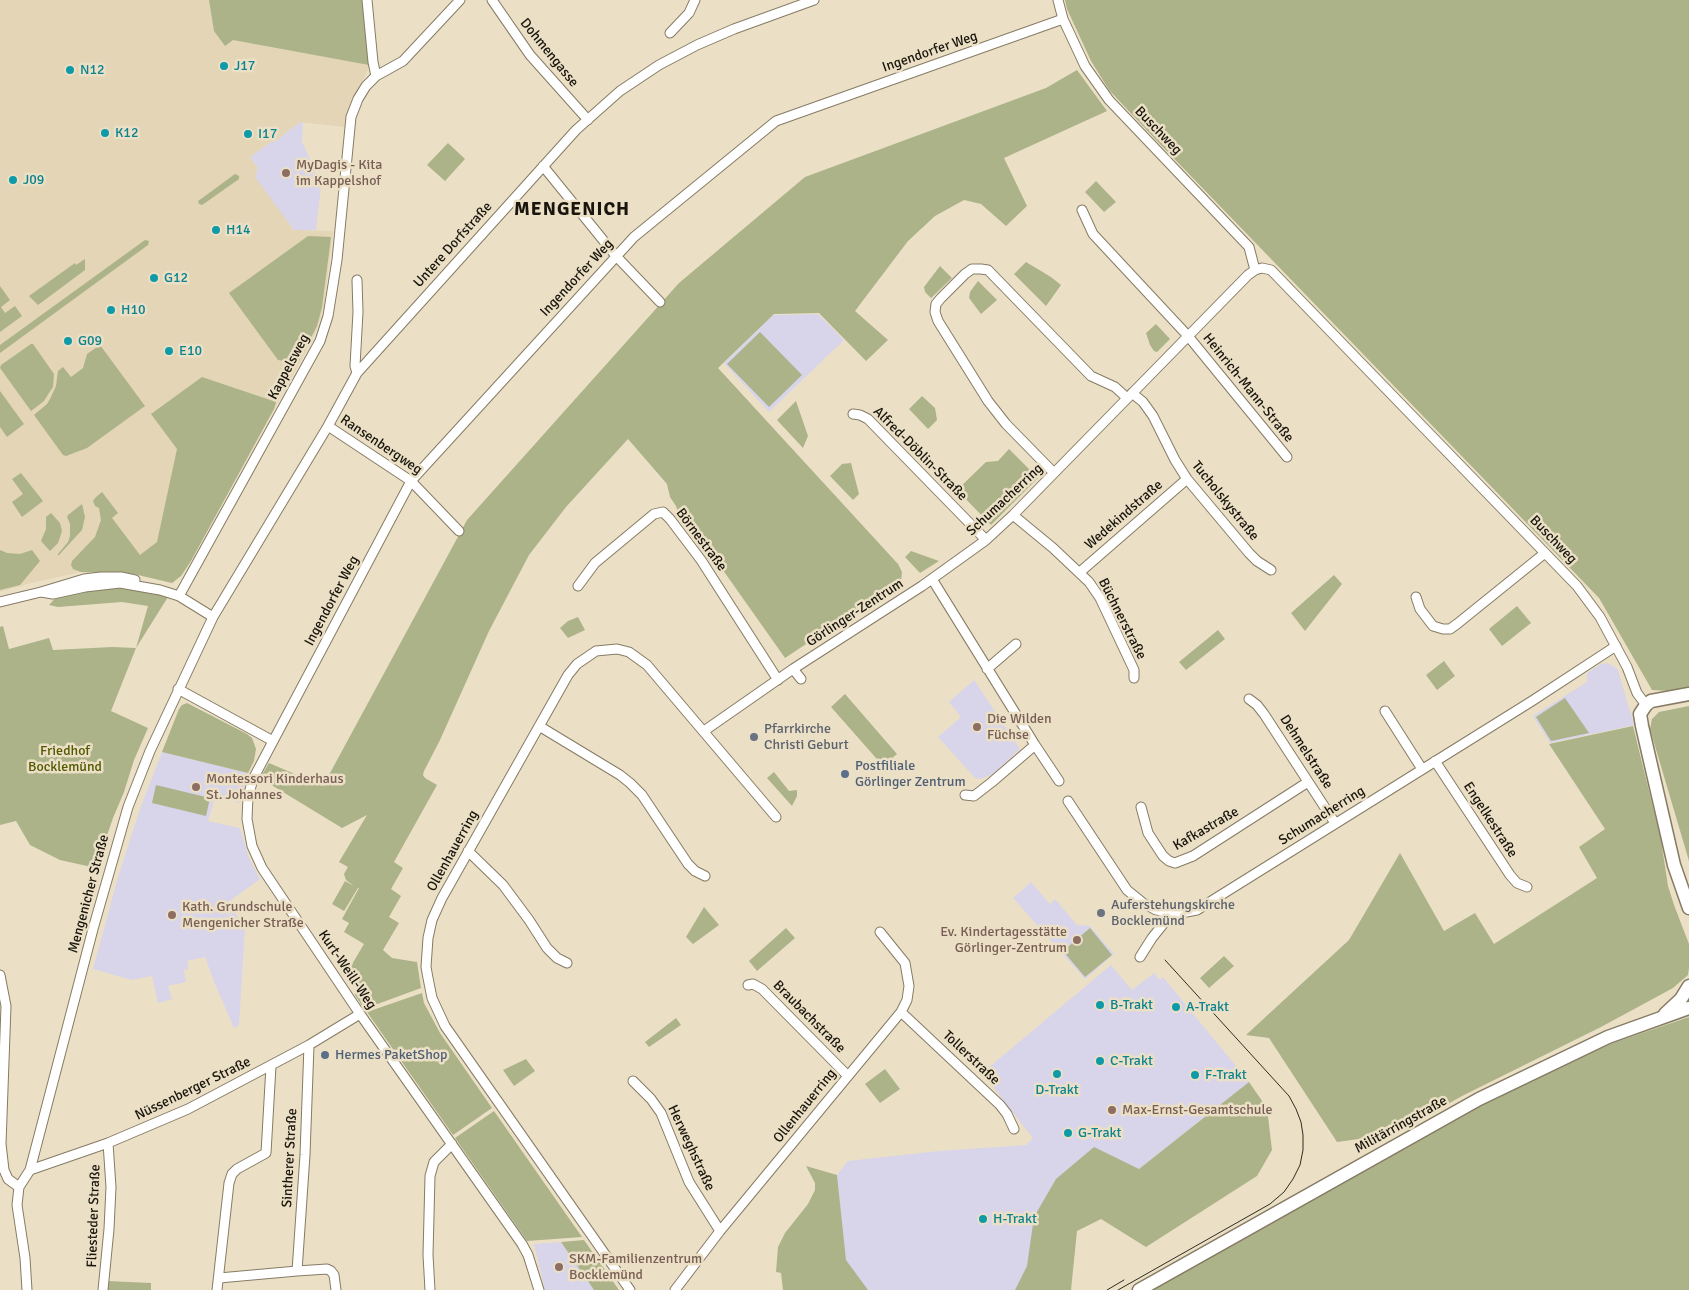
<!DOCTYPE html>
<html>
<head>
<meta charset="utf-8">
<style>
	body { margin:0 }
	canvas { display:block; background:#ebe0c6 }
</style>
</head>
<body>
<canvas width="1689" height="1290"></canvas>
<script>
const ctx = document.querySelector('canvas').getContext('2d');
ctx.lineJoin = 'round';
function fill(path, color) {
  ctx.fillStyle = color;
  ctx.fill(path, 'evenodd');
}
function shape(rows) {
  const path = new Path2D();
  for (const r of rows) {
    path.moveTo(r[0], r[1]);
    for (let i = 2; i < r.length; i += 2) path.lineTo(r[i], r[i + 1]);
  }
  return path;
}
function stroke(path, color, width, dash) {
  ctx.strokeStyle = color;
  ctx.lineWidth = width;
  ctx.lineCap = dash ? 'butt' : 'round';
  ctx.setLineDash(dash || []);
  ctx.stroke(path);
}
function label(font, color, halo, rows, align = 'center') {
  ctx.font = font + ' Signika,sans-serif';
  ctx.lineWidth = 5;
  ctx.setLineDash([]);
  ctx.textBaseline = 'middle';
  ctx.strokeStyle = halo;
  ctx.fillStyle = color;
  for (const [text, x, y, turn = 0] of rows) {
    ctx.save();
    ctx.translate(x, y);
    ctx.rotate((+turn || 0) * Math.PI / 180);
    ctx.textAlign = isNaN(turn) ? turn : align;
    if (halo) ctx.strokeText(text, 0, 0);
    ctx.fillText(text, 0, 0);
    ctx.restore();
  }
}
fill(shape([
	[0,0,363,0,369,65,367,72,350,105,345,127,300,122,274,142,271,142,250,157,258,169,293,230,333,231,324,307,318,326,311,342,191,561,181,576,172,583,134,574,81,572,27,584,0,592]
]), '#e3d5b5');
fill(shape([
	[300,122,303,123,302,141,321,186,316,230,294,230,255,177,258,168,250,157,271,142,274,142],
	[818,314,844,340,769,412,724,363,773,315],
	[1607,663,1615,667,1618,670,1634,725,1550,743,1533,716,1587,682,1587,673,1601,664],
	[974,680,1020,749,993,774,981,779,975,778,938,737,961,717,949,702],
	[162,752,248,773,240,803,215,797,208,821,240,828,249,858,260,879,228,902,245,927,239,1025,234,1028,215,984,205,957,187,961,189,969,184,970,186,982,168,986,172,999,158,1003,152,976,132,980,93,969,118,877,141,806],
	[1031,882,1050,904,1055,899,1077,925,1090,926,1114,954,1085,979,1013,898],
	[1111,965,1132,990,1154,973,1160,980,1163,977,1249,1082,1139,1169,1046,1241,1062,1290,855,1290,848,1281,837,1175,848,1161,939,1151,1026,1145,1033,1138,982,1073],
	[561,1242,594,1290,545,1290,534,1244]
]), '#d8d4e9');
fill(shape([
	[209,0,363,0,369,65,233,40,225,46,214,31],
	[1065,0,1689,0,1689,687,1670,691,1652,690,1599,598,1157,141,1109,90,1091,61,1067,9],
	[1077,70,1107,111,1004,158,1027,206,1006,226,981,204,964,200,935,216,908,241,855,311,888,340,866,361,819,313,774,314,718,368,898,564,902,572,901,581,785,658,701,539,678,512,676,506,670,497,667,484,628,439,566,507,529,555,489,631,440,740,424,771,423,775,425,778,437,785,394,862,403,868,391,889,401,896,389,917,399,923,383,950,392,958,417,962,421,988,364,1009,355,995,358,986,348,971,364,944,344,932,349,923,342,919,359,888,358,888,344,911,332,904,345,881,354,886,346,880,344,874,348,867,339,862,367,815,342,828,260,778,269,763,323,786,467,520,679,283,805,177,1046,88],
	[448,143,465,159,445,181,427,165],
	[235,174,239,176,239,179,205,203,202,205,199,204,198,201,201,199],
	[1096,181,1116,202,1104,212,1085,192],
	[308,236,331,237,322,307,317,326,298,363,278,360,229,293],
	[145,240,149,241,148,245,0,353,0,345],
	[85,259,85,270,38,305,29,296,75,263,76,265],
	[1026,262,1051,277,1061,285,1046,306,1014,274],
	[940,266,952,278,931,298,925,292,924,287],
	[978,281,997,300,981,314,969,298,970,292],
	[0,286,10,300,1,307,5,313,15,306,22,316,0,332],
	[1156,324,1170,339,1157,352,1154,351,1150,345,1146,333],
	[760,332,802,375,769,407,727,364],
	[31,344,33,344,54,374,53,387,49,393,44,401,31,411,0,368,1,365],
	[100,345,145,406,87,448,66,456,63,455,34,415,47,404,50,399,56,386,58,371,63,367,71,377,83,368,87,354],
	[202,377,276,402,274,409,191,561,181,576,172,583,134,574,81,572,73,569,71,565,72,561,95,537,101,520,99,508,95,506,93,501,95,498,102,492,118,513,112,518,140,555,157,542,177,449,151,414],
	[0,391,24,424,7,437,0,427],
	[922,396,935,408,937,420,928,429,909,409],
	[796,401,808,436,803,448,777,420],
	[1009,449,1038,478,991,525,957,490,986,462,998,461],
	[851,463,859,494,853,500,830,476,842,464],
	[21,473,43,501,22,517,12,502,23,494,12,479],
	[82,504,85,517,82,530,58,556,58,554,68,542,70,536,70,524,67,517,68,515],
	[51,513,60,523,62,531,58,543,50,551,41,541,46,529,46,517],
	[0,550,7,553,20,554,32,550,40,561,20,585,0,590],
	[911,551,939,561,920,573,905,557],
	[1334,575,1342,584,1305,631,1291,613],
	[123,586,148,590,168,597,136,648,111,711,148,728,134,760,124,792,113,818,96,868,60,860,30,845,16,821,0,825,0,627,3,626,9,649,49,638,53,650,112,647,136,648,148,606,122,602,58,607,49,605,59,594],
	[1517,606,1531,623,1502,646,1489,629],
	[578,617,585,630,568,638,560,628,568,621],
	[1218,630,1225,639,1186,670,1179,662],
	[1444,661,1455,676,1437,690,1426,675],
	[845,694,897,754,883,766,831,707],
	[1565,698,1589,733,1551,741,1536,717],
	[187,703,247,734,252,738,256,749,254,761,248,773,162,752,179,709,182,705],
	[1689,706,1689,861,1650,729,1652,719,1659,712],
	[1633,726,1661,840,1668,886,1674,905,1689,944,1689,968,1688,975,1673,988,1601,1027,1462,1096,1367,1150,1359,1139,1337,1142,1269,1038,1246,1035,1349,940,1400,853,1444,931,1475,913,1494,944,1597,878,1579,847,1605,829,1549,744],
	[774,772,789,791,797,790,797,796,792,806,767,778],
	[156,785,210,798,206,816,152,803],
	[704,907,719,925,693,944,686,937],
	[786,928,795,938,757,971,749,961],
	[1090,928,1112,955,1085,977,1063,951],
	[1224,956,1234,966,1209,988,1200,978],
	[422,993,424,1003,440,1033,492,1108,453,1135,367,1012],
	[1689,1017,1689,1290,1150,1290,1479,1106,1550,1071,1613,1043],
	[676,1018,681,1025,649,1047,645,1042],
	[526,1059,535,1071,514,1086,503,1070],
	[885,1069,900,1089,880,1103,865,1084],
	[1249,1082,1267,1108,1272,1150,1257,1176,1146,1247,1101,1219,1077,1231,1071,1290,1015,1290,1027,1266,1034,1217,1056,1179,1094,1147,1139,1169],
	[494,1111,582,1237,527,1241,455,1138],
	[806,1166,837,1175,846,1260,868,1290,783,1290,781,1273,776,1272,778,1247,785,1233,808,1204,815,1190,815,1183],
	[584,1240,619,1290,594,1290,561,1242],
	[107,1281,151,1283,151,1290,106,1290]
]), '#acb389');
const street = shape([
	[367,0,373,62,376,76],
	[492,0,530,55,588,120],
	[1058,0,1063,19,1085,66,1109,100,1249,247,1255,270],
	[670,33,689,13,695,0],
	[543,166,616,256,660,302],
	[1082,210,1093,234,1188,336,1287,457],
	[357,280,358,312,355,366,357,373],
	[1132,393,1143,402,1153,416,1175,460,1187,479,1249,553,1257,561,1271,570],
	[853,414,860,415,868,419,986,540],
	[328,426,411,481,459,531],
	[1054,473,1006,424,988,401,938,321,935,312,936,304,941,298,965,274,972,269,981,269,988,270,1091,376,1115,387,1127,398],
	[1013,515,1053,548,1089,582,1100,598,1134,670,1134,678],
	[1080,572,1187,479],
	[932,579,1035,745,1059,781],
	[578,586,595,563,654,514,663,512,670,519,701,560,778,680],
	[41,592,53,594,85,587,120,583,160,590,179,596,213,617],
	[179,596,320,341,328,316,337,260,351,117,358,99,366,86,376,76,403,61,460,0],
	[1416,597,1420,609,1433,626,1443,629,1450,629,1457,624,1545,553],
	[0,602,41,592,84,579,101,577,121,577,135,580],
	[793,669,801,679],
	[987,669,1016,644],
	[178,689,273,741],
	[1249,699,1257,705,1264,714,1335,823],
	[1385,711,1422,769],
	[539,726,620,775,630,783,642,795,688,864,695,871,705,876],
	[704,731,793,669,922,586,986,540,1013,515,1248,275,1255,270,1262,268,1271,270,1577,586,1600,617,1627,667,1637,693,1646,705],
	[1435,761,1510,875,1517,883,1527,887],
	[965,795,974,796,992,782,1035,745],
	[1068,801,1127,890,1143,903,1156,910,1168,913,1181,913,1197,910,1532,701,1616,646],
	[1141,807,1148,833,1163,856,1169,861,1175,863,1193,856,1308,782],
	[468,851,503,885,529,920,547,948,557,958,567,963],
	[1140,957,1152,938,1164,923,1168,913],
	[0,975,6,1006,1,1144,4,1170,8,1179,19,1187],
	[748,985,753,984,762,989,848,1076],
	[901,1012,1000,1105,1007,1114,1014,1129],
	[309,1045,305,1155,297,1271,327,1269,331,1271,334,1275,336,1290],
	[633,1081,651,1099,661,1113,689,1182,720,1231],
	[30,1170,108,1143,188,1109,309,1045,360,1014],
	[219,1278,297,1271],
	[27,1290,25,1258,17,1205,19,1187,30,1170,93,929,128,807,150,751,213,617,328,426,357,373,576,130,620,91,659,65,697,45,734,29,814,0],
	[103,1290,109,1229,111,1187,108,1143],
	[217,1290,229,1183,232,1174,237,1169,266,1153,271,1066],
	[430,1290,428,1255,430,1176,434,1162,452,1144],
	[539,1290,528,1255,522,1244,360,1014,262,868,252,846,247,819,248,797,253,779,411,481,634,237,776,121,1063,19],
	[630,1290,445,1026,432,998,428,978,426,967,428,938,432,920,442,898,568,675,577,664,596,651,617,649,629,652,647,665,776,817],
	[675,1290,720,1231,901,1012,907,1000,909,986,905,963,880,932]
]);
const secondary = shape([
	[1689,694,1651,701,1646,705,1640,714,1642,726,1674,865,1689,908],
	[1665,1014,1681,999,1689,986],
	[1139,1290,1479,1099,1608,1037,1689,1008]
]);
stroke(street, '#867b64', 11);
stroke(secondary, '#867b64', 15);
stroke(street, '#fff', 9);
stroke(secondary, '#fff', 12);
stroke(shape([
	[1107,1290,1124,1280],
	[1118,1290,1270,1204,1284,1192,1293,1179,1300,1165,1303,1150,1303,1135,1301,1122,1296,1109,1289,1096,1165,960]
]), '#302c21', 1);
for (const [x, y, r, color] of [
	[224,66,5,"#0f9aa8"],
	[70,70,5,"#0f9aa8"],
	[105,133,5,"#0f9aa8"],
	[248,134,5,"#0f9aa8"],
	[286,173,5,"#8d6e63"],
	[13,180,5,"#0f9aa8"],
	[216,230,5,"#0f9aa8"],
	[154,278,5,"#0f9aa8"],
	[111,310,5,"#0f9aa8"],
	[68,341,5,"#0f9aa8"],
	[169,351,5,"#0f9aa8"],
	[977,727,5,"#8d6e63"],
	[754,737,5,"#6b7280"],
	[845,774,5,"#5c6f8a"],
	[196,787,5,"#8d6e63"],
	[1101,913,5,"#6b7280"],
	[172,915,5,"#8d6e63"],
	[1077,940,5,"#8d6e63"],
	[1100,1005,5,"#0f9aa8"],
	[1176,1007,5,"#0f9aa8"],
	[325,1055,5,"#5c6f8a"],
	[1100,1061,5,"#0f9aa8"],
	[1057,1074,5,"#0f9aa8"],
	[1195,1075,5,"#0f9aa8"],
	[1112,1110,5,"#8d6e63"],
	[1068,1133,5,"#0f9aa8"],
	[983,1219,5,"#0f9aa8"],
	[559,1267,5,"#8d6e63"]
]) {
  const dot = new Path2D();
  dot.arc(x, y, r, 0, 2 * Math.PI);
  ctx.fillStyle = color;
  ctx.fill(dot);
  stroke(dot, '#ebe0c6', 2);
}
label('14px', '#19150c', '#ebe0c6', [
	["Ingendorfer Weg",930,52,-19],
	["Dohmengasse",549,53,51],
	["Buschweg",1158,131,46],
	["Untere Dorfstraße",453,245,-48],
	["Ingendorfer Weg",577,278,-47],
	["Kappelsweg",289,367,-62],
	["Heinrich-Mann-Straße",1248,388,51],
	["Ransenbergweg",381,445,34],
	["Alfred-Döblin-Straße",920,454,45],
	["Schumacherring",1005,500,-43],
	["Tucholskystraße",1225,501,51],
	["Wedekindstraße",1124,515,-41],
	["Börnestraße",701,540,53],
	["Buschweg",1553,540,46],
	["Ingendorfer Weg",332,601,-62],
	["Görlinger-Zentrum",855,613,-33],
	["Büchnerstraße",1122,619,63],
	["Dehmelstraße",1306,752,57],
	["Schumacherring",1322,816,-32],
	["Engelkestraße",1490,820,57],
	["Kafkastraße",1206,829,-30],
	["Ollenhauerring",453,851,-61],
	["Mengenicher Straße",89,894,-75],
	["Kurt-Weill-Weg",347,970,56],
	["Braubachstraße",809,1017,45],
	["Tollerstraße",971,1058,43],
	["Nüssenberger Straße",193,1089,-26],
	["Ollenhauerring",805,1106,-51],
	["Militärringstraße",1401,1125,-29],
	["Herweghstraße",691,1148,65],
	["Sintherer Straße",290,1158,-87],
	["Fliesteder Straße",94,1216,-88]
]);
label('14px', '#0d838f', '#ebe0c6', [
	["J17",234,66],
	["N12",80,70],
	["K12",115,133],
	["I17",258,134],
	["J09",23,180],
	["H14",226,230],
	["G12",164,278],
	["H10",121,310],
	["G09",78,341],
	["E10",179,351],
	["B-Trakt",1110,1005],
	["A-Trakt",1186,1007],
	["C-Trakt",1110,1061],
	["F-Trakt",1205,1075],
	["D-Trakt",1057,1090,"center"],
	["G-Trakt",1078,1133],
	["H-Trakt",993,1219]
], 'left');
label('14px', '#785e54', '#ebe0c6', [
	["MyDagis - Kita",296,165],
	["im Kappelshof",296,181],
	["Die Wilden",987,719],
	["Füchse",987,735],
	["Montessori Kinderhaus",206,779],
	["St. Johannes",206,795],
	["Kath. Grundschule",182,907],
	["Mengenicher Straße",182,923],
	["Ev. Kindertagesstätte",1067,932,"right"],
	["Görlinger-Zentrum",1067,948,"right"],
	["Max-Ernst-Gesamtschule",1122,1110],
	["SKM-Familienzentrum",569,1259],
	["Bocklemünd",569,1275]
], 'left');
label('14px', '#5b616d', '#ebe0c6', [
	["Pfarrkirche",764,729],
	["Christi Geburt",764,745],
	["Auferstehungskirche",1111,905],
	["Bocklemünd",1111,921]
], 'left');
label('14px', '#525900', '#ebe0c6', [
	["Friedhof",65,751],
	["Bocklemünd",65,767]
]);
label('14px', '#4e5e75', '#ebe0c6', [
	["Postfiliale",855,766],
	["Görlinger Zentrum",855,782],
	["Hermes PaketShop",335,1055]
], 'left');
ctx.letterSpacing = '1px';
label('bold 19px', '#19150c', '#ebe0c6', [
	["MENGENICH",572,210]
]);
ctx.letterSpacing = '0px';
</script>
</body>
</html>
